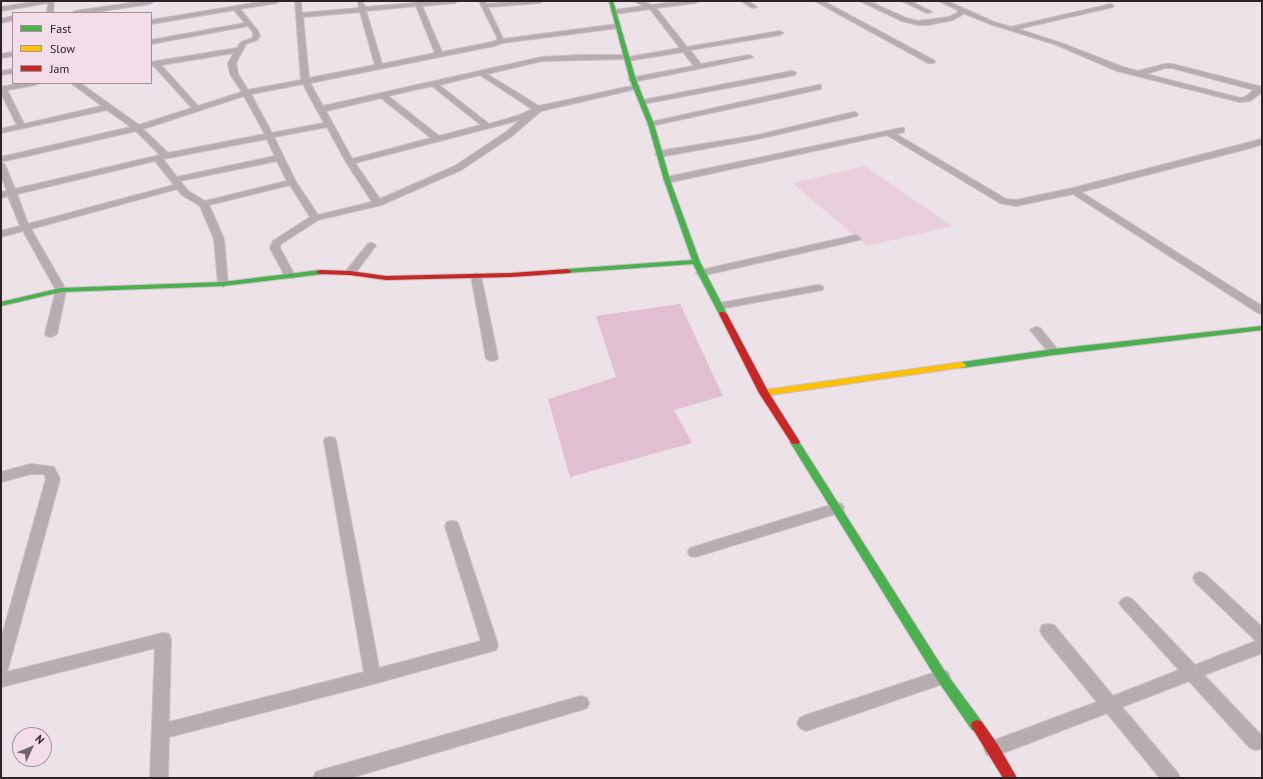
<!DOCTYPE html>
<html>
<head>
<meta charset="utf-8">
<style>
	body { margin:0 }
	#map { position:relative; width:1263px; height:779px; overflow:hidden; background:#ede2e8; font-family:"PT Sans",sans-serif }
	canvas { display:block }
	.frame { position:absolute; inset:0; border:2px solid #2b2327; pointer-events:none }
	.legend { position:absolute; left:12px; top:12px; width:140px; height:72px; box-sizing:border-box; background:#f2dde8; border:1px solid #a2939b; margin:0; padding:5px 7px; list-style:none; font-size:12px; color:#2b2327 }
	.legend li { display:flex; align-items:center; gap:8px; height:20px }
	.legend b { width:20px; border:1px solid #a2939b }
	.north { position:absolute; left:12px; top:727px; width:40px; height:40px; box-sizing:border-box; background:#f2dde8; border:1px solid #a2939b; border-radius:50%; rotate:46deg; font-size:11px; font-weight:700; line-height:16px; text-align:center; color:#2b2327 }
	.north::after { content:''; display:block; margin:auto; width:14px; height:18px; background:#6f666b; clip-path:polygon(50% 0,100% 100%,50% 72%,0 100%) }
</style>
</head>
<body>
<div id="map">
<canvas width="1263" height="779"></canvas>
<div class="frame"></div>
<ul class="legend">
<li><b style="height:5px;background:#4caf50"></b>Fast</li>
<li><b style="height:5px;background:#ffc107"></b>Slow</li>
<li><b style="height:5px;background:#c62828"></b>Jam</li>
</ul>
<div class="north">N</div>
</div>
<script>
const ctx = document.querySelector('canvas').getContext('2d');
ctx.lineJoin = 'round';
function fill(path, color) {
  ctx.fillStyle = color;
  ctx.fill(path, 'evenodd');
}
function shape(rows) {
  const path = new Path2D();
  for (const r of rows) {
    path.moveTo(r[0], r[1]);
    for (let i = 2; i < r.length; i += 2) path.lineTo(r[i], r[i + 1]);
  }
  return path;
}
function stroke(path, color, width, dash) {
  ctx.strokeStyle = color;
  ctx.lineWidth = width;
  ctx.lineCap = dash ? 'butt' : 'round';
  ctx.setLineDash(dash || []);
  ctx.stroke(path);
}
fill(shape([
	[865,166,952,226,867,246,792,183]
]), '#e9cfdc');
fill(shape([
	[680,304,723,396,674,410,692,443,570,477,548,399,616,377,596,316]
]), '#e2bed1');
const street = shape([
	[39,1,54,1,53,13,47,13,48,3,1,11,1,7,39,1],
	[144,1,153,2,150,4,88,13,72,13,75,11,144,1],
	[266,1,280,1,277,3,240,9,258,31,260,36,257,40,246,44,236,63,238,74,248,90,301,80,295,1,301,1,302,13,359,8,358,1,362,1,365,7,415,3,414,1,421,2,458,1,455,3,422,6,442,52,492,42,497,40,497,37,479,1,485,1,487,4,519,1,543,1,540,3,488,7,503,39,618,24,621,26,618,28,502,43,494,46,310,83,323,106,542,57,581,55,626,55,629,57,680,48,650,9,614,14,611,12,614,10,644,6,634,1,642,1,652,5,682,1,699,1,696,3,656,8,687,47,780,31,783,33,780,35,690,50,701,64,749,55,753,57,751,58,633,82,629,80,630,78,694,66,683,52,627,61,624,59,542,61,487,74,539,106,636,85,640,87,636,89,541,111,512,136,461,170,381,205,318,220,281,244,280,248,295,276,294,278,286,278,270,248,273,241,310,217,290,185,209,205,224,239,228,284,223,287,218,284,214,239,200,206,182,195,177,189,31,229,66,290,57,334,51,337,47,336,45,334,56,290,23,231,1,237,1,231,20,226,8,196,1,198,1,192,7,191,1,176,1,157,131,127,107,110,1,133,1,129,17,125,1,93,1,87,22,83,39,83,35,85,7,90,24,124,102,106,71,83,80,83,139,125,192,108,154,66,151,66,151,62,237,48,241,42,253,38,253,32,248,26,151,44,151,40,245,23,234,10,151,24,151,20,266,1],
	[416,6,435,53,382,64,366,11,416,6],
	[360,12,375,65,309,78,303,17,360,12],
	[234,53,228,63,230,74,242,92,198,106,161,65,234,53],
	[480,75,532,109,520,115,489,124,439,85,480,75],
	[303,84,324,123,272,133,251,94,303,84],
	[432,86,481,125,439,136,388,96,432,86],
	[244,96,265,134,168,153,143,129,244,96],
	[381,98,431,138,352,159,326,111,381,98],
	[520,120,506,132,455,166,380,199,355,163,520,120],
	[327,127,346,162,372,202,318,215,296,182,274,137,327,127],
	[136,131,160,155,15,189,5,165,1,162,136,131],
	[267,139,275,156,177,177,163,159,267,139],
	[155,161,174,185,28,224,17,194,155,161],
	[277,161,287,181,205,201,188,191,180,181,277,161],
	[741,1,748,1,757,7,752,8,741,1],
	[815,1,823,1,935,61,934,63,928,63,815,1],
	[860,1,868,1,906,18,918,21,949,17,957,13,958,10,939,1,947,1,994,22,1011,27,1111,4,1114,6,1113,7,1018,29,1061,43,1123,67,1138,71,1165,64,1172,64,1262,87,1262,92,1250,101,1240,102,1117,71,1057,45,990,24,963,13,962,15,953,20,928,25,918,25,902,21,860,1],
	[1165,68,1172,68,1254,90,1245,97,1240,98,1146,74,1165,68],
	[902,1,910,1,932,12,927,13,902,1],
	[13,16,13,20,1,23,1,19,13,16],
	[13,52,13,56,1,58,1,54,13,52],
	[13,69,13,73,1,75,1,71,13,69],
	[792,71,796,73,795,75,643,104,639,102,643,100,792,71],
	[818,85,821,85,821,89,651,126,647,124,651,122,818,85],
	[854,112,858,114,857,116,758,139,659,157,655,154,659,151,758,135,854,112],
	[901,128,904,128,904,132,896,134,1006,199,1016,200,1073,188,1262,139,1262,144,1254,147,1081,192,1262,306,1262,314,1258,313,1073,194,1016,206,1000,203,887,135,667,183,663,180,667,177,901,128],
	[856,235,861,238,859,240,701,276,696,273,701,270,856,235],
	[371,243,374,244,376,246,374,248,354,275,346,275,345,273,346,271,368,244,371,243],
	[476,273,481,276,498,358,496,360,492,361,488,360,486,358,471,276,476,273],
	[818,285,822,286,823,288,822,290,720,309,715,306,720,303,818,285],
	[1036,327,1040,328,1058,350,1060,352,1058,354,1050,354,1032,332,1030,330,1036,327],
	[330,437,335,438,336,441,379,668,481,641,445,526,447,522,452,521,457,522,459,526,498,645,496,650,373,684,169,737,168,778,150,778,155,648,1,687,1,639,46,479,44,474,31,474,1,482,1,472,31,464,54,467,60,479,7,672,163,633,169,634,171,639,169,722,364,672,324,441,325,438,330,437],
	[837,503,842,504,844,508,842,512,695,557,690,556,688,552,690,548,837,503],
	[1200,572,1205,574,1262,627,1262,653,1204,675,1262,736,1262,748,1256,750,1250,748,1189,681,1122,707,1177,772,1180,778,1160,778,1107,713,993,757,987,755,984,749,987,743,1097,702,1042,635,1040,630,1042,625,1048,624,1054,625,1113,696,1179,670,1122,607,1119,603,1122,599,1127,597,1132,599,1195,665,1256,641,1195,582,1193,578,1195,574,1200,572],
	[942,670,948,672,950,677,948,682,806,731,800,728,797,723,800,718,806,715,942,670],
	[581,696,587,698,589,703,587,708,581,710,350,778,313,778,316,772,322,770,581,696]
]);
const fast = shape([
	[609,1,613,1,636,80,654,124,670,180,700,262,727,314,726,316,723,316,719,314,693,264,567,273,563,271,567,269,692,260,664,180,648,124,630,80,609,1],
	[320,270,324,272,323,274,223,286,61,292,1,306,1,302,61,288,223,282,320,270],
	[1262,326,1262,330,1054,355,962,368,958,365,962,362,1054,349,1262,326],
	[795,439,798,440,946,673,982,722,983,726,982,730,977,732,972,730,938,681,790,442,795,439]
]);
const slow = shape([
	[962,362,966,365,965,367,764,396,759,393,764,390,962,362]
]);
const jam = shape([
	[567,269,571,271,570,273,511,277,386,280,350,275,320,274,316,272,320,270,350,271,386,276,511,273,567,269],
	[720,312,723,312,727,314,769,393,800,442,798,444,792,444,759,393,719,314,720,312],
	[977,720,982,722,998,745,1017,778,1003,778,971,726,972,722,977,720]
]);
stroke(street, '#c9c0c5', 2);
stroke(fast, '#c9c0c5', 2);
stroke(slow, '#c9c0c5', 2);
stroke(jam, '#c9c0c5', 2);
fill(street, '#b6acb1');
fill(fast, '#4caf50');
fill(slow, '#ffc107');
fill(jam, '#c62828');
</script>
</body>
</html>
